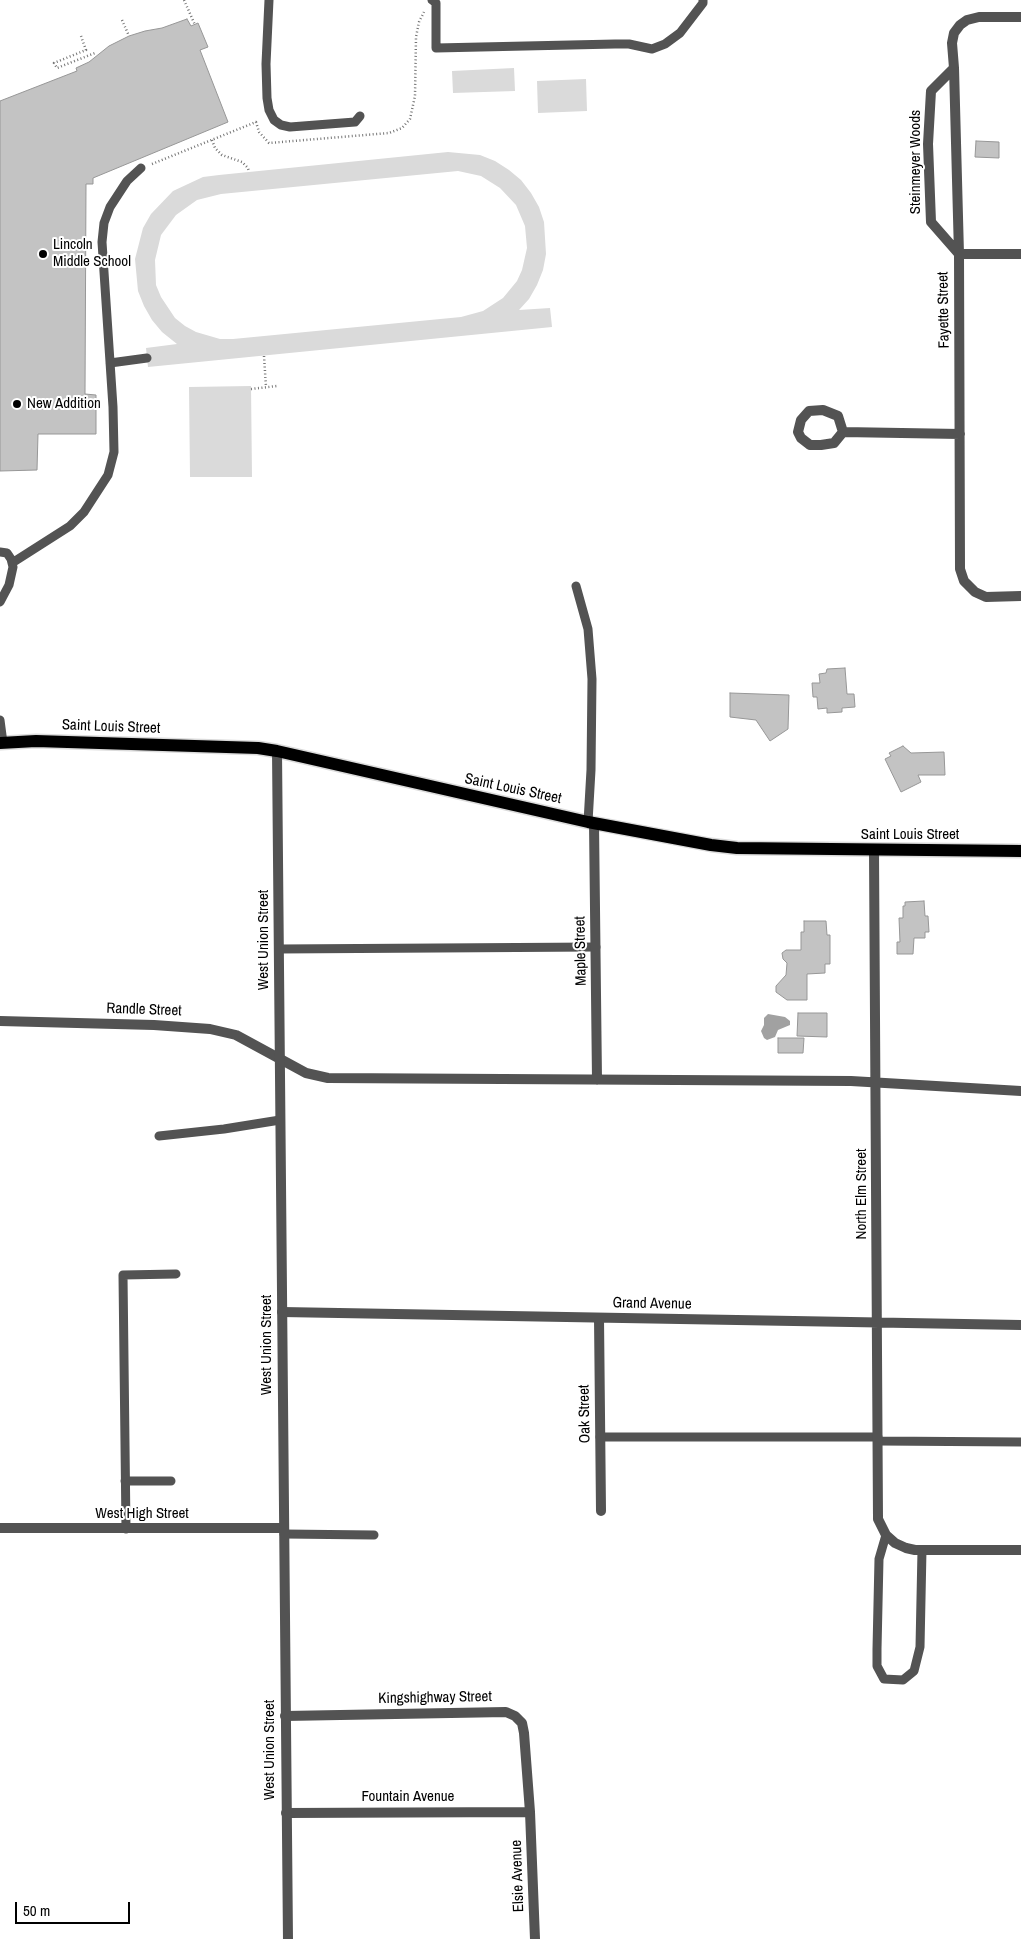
<!DOCTYPE html>
<html>
<head>
<meta charset="utf-8">
<style>
	body { margin:0 }
	#map { position:relative; width:1021px; height:1939px; overflow:hidden; background:#fff; font-family:"Archivo Narrow",sans-serif }
	canvas { display:block }
	.scale { position:absolute; left:15px; top:1902px; width:115px; height:22px; box-sizing:border-box; border:2px solid #000; border-top:0; padding-left:6px; font-size:15px; line-height:18px; white-space:nowrap; color:#000; -webkit-text-stroke:4px #fff; paint-order:stroke }
</style>
</head>
<body>
<div id="map">
<canvas width="1021" height="1939"></canvas>
<div class="scale">50 m</div>
</div>
<script>
const ctx = document.querySelector('canvas').getContext('2d');
ctx.lineJoin = 'round';
function fill(path, color) {
  ctx.fillStyle = color;
  ctx.fill(path, 'evenodd');
}
function shape(rows) {
  const path = new Path2D();
  for (const r of rows) {
    path.moveTo(r[0], r[1]);
    for (let i = 2; i < r.length; i += 2) path.lineTo(r[i], r[i + 1]);
  }
  return path;
}
function stroke(path, color, width, dash) {
  ctx.strokeStyle = color;
  ctx.lineWidth = width;
  ctx.lineCap = dash ? 'butt' : 'round';
  ctx.setLineDash(dash || []);
  ctx.stroke(path);
}
function label(font, color, halo, rows, align = 'center') {
  ctx.font = font + ' "Archivo Narrow",sans-serif';
  ctx.lineWidth = 4;
  ctx.setLineDash([]);
  ctx.textBaseline = 'middle';
  ctx.strokeStyle = halo;
  ctx.fillStyle = color;
  for (const [text, x, y, turn = 0] of rows) {
    ctx.save();
    ctx.translate(x, y);
    ctx.rotate((+turn || 0) * Math.PI / 180);
    ctx.textAlign = isNaN(turn) ? turn : align;
    if (halo) ctx.strokeText(text, 0, 0);
    ctx.fillText(text, 0, 0);
    ctx.restore();
  }
}
fill(shape([
	[514,68,515,91,453,93,452,71],
	[586,79,587,111,538,113,537,81],
	[448,152,480,155,495,161,509,170,521,180,531,193,539,207,544,222,546,254,543,270,537,285,529,299,519,310,550,308,552,327,148,367,146,348,177,344,162,332,152,320,144,306,138,291,135,259,143,228,151,214,173,191,203,177,219,175],
	[458,171,481,176,500,188,516,205,525,226,527,248,522,270,517,281,503,298,483,311,461,317,233,339,220,339,196,332,185,326,175,318,161,297,156,285,155,260,161,235,176,215,197,200,221,194],
	[251,386,252,477,190,477,189,387]
]), '#dadada');
fill(shape([
	[768,1014,785,1017,790,1021,790,1025,778,1030,775,1037,767,1040,764,1038,761,1031,764,1025,764,1018]
]), '#a1a1a1');
const building = shape([
	[187,19,191,26,198,23,208,47,200,50,228,122,93,178,93,184,86,184,85,394,96,395,96,434,38,434,37,470,0,471,0,101,77,71,76,68,89,62,109,46,129,36,145,31,162,28,187,19],
	[976,141,999,142,999,158,975,157,976,141],
	[845,668,847,694,854,694,855,707,842,708,842,712,827,713,827,708,818,709,817,697,813,697,812,683,820,683,819,674,826,673,827,669,845,668],
	[730,693,789,695,788,729,770,741,756,720,730,717,730,693],
	[903,746,911,753,944,752,945,775,918,775,921,782,901,792,885,759,891,756,889,753,903,746],
	[924,901,925,916,928,916,929,932,925,932,925,938,914,938,913,954,897,954,897,942,900,942,899,918,903,918,903,906,905,906,905,902,924,901],
	[804,921,826,921,827,935,830,935,830,964,825,964,825,973,807,974,807,1000,787,1000,776,992,776,986,786,975,787,963,783,959,782,953,786,950,801,950,801,932,804,932,804,921],
	[798,1013,827,1013,827,1037,797,1036,798,1013],
	[778,1038,804,1038,803,1053,778,1053,778,1038]
]);
fill(building, '#c3c3c3');
stroke(building, '#979797', 1);
const primary = shape([
	[0,743,36,741,258,748,277,751,588,822,711,845,737,848,1021,851]
]);
stroke(primary, '#dbdbdb', 15);
stroke(shape([
	[184,0,195,25],
	[122,20,129,36],
	[81,36,86,50,54,63,57,68,95,53],
	[212,140,215,148,222,155,242,162,248,168,249,172],
	[152,164,256,122,259,132,269,143,389,133,402,128,410,119,415,96,416,37,419,22,424,12],
	[264,356,266,387],
	[251,389,277,386]
]), '#757575', 2.5, [1, 2.5]);
stroke(shape([
	[269,0,266,64,267,98,269,110,274,120,281,125,290,127,355,122,360,116],
	[432,0,436,3,436,48,615,44,629,44,652,49,665,44,680,33,703,3,703,0],
	[110,363,147,358],
	[0,552,7,553,11,559,13,567,9,585,0,602],
	[12,563,70,526,84,512,108,475,114,452,113,407,102,242,104,223,110,207,127,181,141,168],
	[576,586,588,629,592,679,591,770,588,822],
	[0,720,3,743],
	[279,949,596,947],
	[159,1136,224,1129,280,1120],
	[600,1437,878,1437],
	[878,1441,1021,1442],
	[125,1481,171,1481],
	[126,1529,123,1275,176,1274],
	[284,1534,374,1535],
	[886,1535,879,1559,877,1649,877,1666,884,1679,903,1680,914,1671,920,1647,922,1550]
]), '#535353', 9);
stroke(shape([
	[1021,17,979,17,967,20,960,25,954,33,952,43,954,68,959,254,960,569,964,581,975,592,986,597,1021,596],
	[954,68,931,91,928,144,931,222,959,254,1021,254],
	[843,432,834,443,821,445,810,445,801,438,798,432,801,420,809,411,823,410,838,416,843,432,960,434],
	[594,823,597,1080],
	[874,851,878,1519,886,1535,895,1543,906,1548,915,1550,1021,1550],
	[0,1021,154,1025,210,1029,236,1035,306,1073,328,1078,851,1081,1021,1091],
	[282,1312,1021,1325],
	[599,1318,601,1511],
	[0,1528,284,1528],
	[285,1716,506,1712,515,1716,522,1723,524,1733,530,1812,535,1939],
	[286,1813,530,1812]
]), '#535353', 10);
stroke(shape([
	[277,751,288,1939]
]), '#535353', 10);
stroke(primary, '#000', 12);
for (const [x, y, r, color] of [
	[43,254,5,"#000"],
	[17,404,5,"#000"]
]) {
  const dot = new Path2D();
  dot.arc(x, y, r, 0, 2 * Math.PI);
  ctx.fillStyle = color;
  ctx.fill(dot);
  stroke(dot, '#fff', 2);
}
label('15px', '#000', '#fff', [
	["Steinmeyer Woods",916,162,-90],
	["Fayette Street",944,310,-91],
	["Saint Louis Street",111,727,2],
	["Saint Louis Street",513,789,12],
	["Saint Louis Street",910,835],
	["West Union Street",264,940,-90],
	["Maple Street",581,951,-91],
	["Randle Street",144,1010,2],
	["North Elm Street",862,1194,-90],
	["Grand Avenue",652,1304,1],
	["West Union Street",267,1345,-90],
	["Oak Street",585,1414,-91],
	["West High Street",142,1514],
	["Kingshighway Street",435,1698,-1],
	["West Union Street",270,1750,-90],
	["Fountain Avenue",408,1797],
	["Elsie Avenue",518,1876,-92]
]);
label('15px', '#000', '#fff', [
	["Lincoln",53,245],
	["Middle School",53,262],
	["New Addition",27,404]
], 'left');
</script>
</body>
</html>
